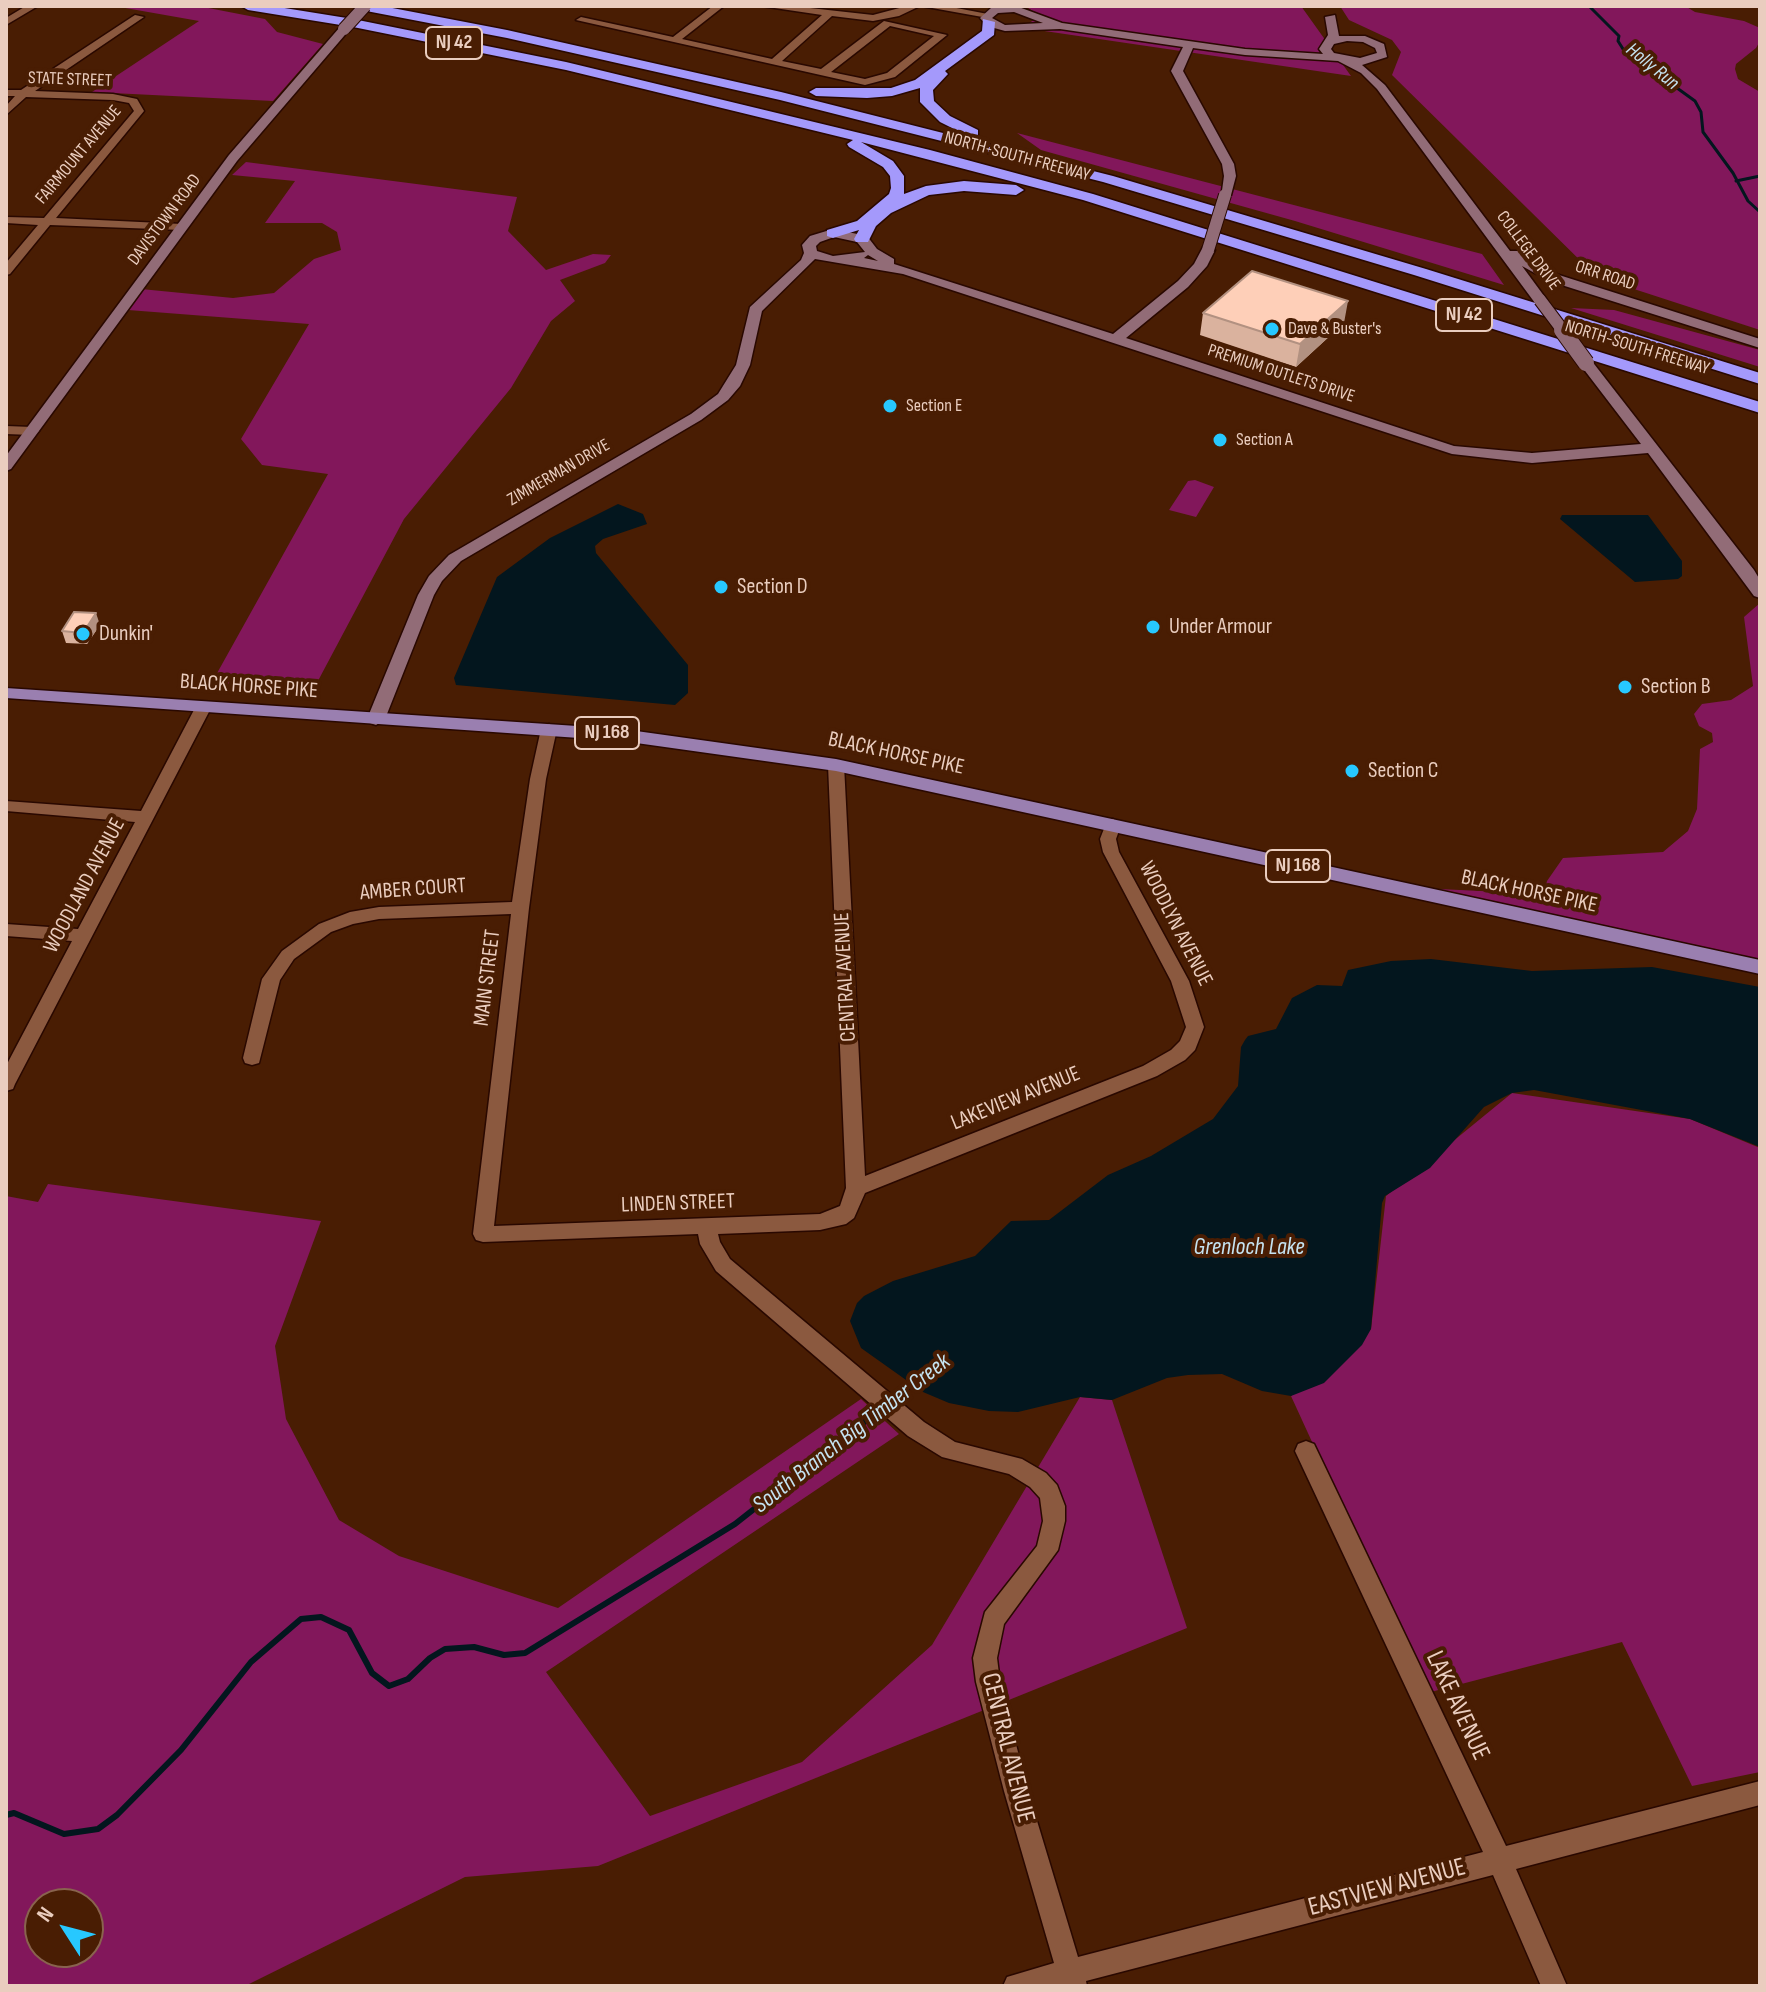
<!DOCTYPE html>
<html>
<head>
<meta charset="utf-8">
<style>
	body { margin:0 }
	#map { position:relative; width:1766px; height:1992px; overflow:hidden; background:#491d03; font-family:"Sofia Sans Condensed",sans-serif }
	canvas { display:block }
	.frame { position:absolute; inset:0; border:8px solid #eacdbf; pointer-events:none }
	.north { position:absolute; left:24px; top:1888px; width:80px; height:80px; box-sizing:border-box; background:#491d03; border:2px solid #89634e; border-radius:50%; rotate:306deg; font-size:22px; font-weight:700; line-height:32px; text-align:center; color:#eacdbf }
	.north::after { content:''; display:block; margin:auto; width:28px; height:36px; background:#27c8ff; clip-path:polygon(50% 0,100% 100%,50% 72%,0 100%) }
</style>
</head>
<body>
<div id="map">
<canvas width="1766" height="1992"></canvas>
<div class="frame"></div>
<div class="north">N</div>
</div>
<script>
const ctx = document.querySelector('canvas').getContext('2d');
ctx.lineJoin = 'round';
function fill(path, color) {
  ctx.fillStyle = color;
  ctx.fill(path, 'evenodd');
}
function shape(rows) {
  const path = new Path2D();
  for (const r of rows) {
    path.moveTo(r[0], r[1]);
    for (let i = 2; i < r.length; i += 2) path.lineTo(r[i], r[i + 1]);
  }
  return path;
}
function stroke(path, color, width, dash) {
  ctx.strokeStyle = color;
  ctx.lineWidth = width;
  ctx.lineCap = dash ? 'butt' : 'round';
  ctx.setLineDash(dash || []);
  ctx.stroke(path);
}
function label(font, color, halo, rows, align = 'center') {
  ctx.font = font + ' "Sofia Sans Condensed",sans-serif';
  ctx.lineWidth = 8;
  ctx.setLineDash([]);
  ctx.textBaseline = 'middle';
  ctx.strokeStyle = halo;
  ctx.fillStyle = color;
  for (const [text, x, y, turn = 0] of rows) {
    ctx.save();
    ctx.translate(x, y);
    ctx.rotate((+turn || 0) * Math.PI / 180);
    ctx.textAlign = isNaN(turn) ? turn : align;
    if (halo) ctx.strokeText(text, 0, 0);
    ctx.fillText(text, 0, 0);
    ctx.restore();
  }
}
fill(shape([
	[114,6,198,6,265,19,277,32,323,44,273,101,92,92,199,21],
	[1025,6,1301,6,1351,76,1024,28,1039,15],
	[1340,6,1685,6,1695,12,1744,21,1760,28,1760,41,1756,48,1736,64,1735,69,1738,79,1760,92,1760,330,1597,277,1392,75,1401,52,1392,40,1349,20],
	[1017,133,1482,254,1504,285,1295,221,1041,150],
	[246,162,517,197,508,231,546,270,593,254,611,255,605,263,560,280,575,301,551,321,511,388,404,519,311,694,211,684,328,474,262,465,241,439,309,324,128,310,141,289,233,298,274,293,314,259,341,250,337,232,322,223,265,223,295,181,232,175],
	[1571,308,1614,310,1760,350,1760,367],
	[1195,480,1214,487,1196,517,1169,510,1188,481],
	[1760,603,1760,967,1397,887,1544,894,1547,881,1563,858,1663,852,1688,831,1697,809,1700,749,1713,742,1712,733,1699,726,1694,714,1702,704,1731,700,1753,686,1744,617],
	[1512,1093,1690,1119,1760,1148,1760,1772,1692,1786,1622,1642,1427,1693,1291,1396,1371,1329,1386,1196],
	[48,1184,321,1221,275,1346,286,1419,339,1520,399,1556,558,1608,861,1399,899,1434,546,1672,650,1816,802,1762,932,1645,1080,1397,1112,1400,1187,1628,598,1866,465,1877,245,1986,6,1986,6,1196,38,1202],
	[40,1904,88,1904,88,1952,40,1952]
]), '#82175b');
fill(shape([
	[618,504,643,514,647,524,603,539,595,546,596,553,688,665,688,693,675,705,456,685,454,678,497,577,550,538],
	[1562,515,1648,515,1682,561,1682,576,1678,579,1635,582,1560,519],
	[1431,959,1532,971,1652,967,1760,987,1760,1147,1690,1119,1534,1090,1512,1093,1484,1107,1430,1168,1385,1196,1382,1203,1371,1329,1362,1345,1324,1383,1291,1396,1262,1391,1222,1374,1188,1375,1167,1378,1112,1400,1080,1397,1018,1412,989,1411,949,1403,923,1392,861,1348,850,1321,857,1303,864,1296,893,1281,975,1256,1011,1221,1049,1220,1108,1175,1151,1156,1213,1119,1238,1086,1241,1047,1245,1040,1248,1036,1276,1029,1292,998,1317,985,1342,986,1348,970,1391,961]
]), '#03161e');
stroke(shape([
	[1589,6,1619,36,1618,41,1623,49,1695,101,1701,112,1703,132,1733,173,1748,201,1760,212],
	[1736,181,1760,176]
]), '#03161e', 3);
stroke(shape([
	[892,1400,916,1381],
	[6,1815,14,1813,64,1834,98,1829,117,1815,181,1750,251,1662,301,1619,321,1617,349,1630,372,1673,389,1686,408,1679,430,1658,445,1649,474,1647,504,1655,525,1653,735,1524,881,1409]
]), '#03161e', 6);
const street = shape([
	[26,6,38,6,6,25,6,18,26,6],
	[713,6,724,6,682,39,772,59,822,15,761,6,792,6,873,15,907,6,920,6,899,16,873,21,832,16,782,61,821,69,884,21,947,35,895,77,865,85,576,20,581,17,673,37,713,6],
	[890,26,934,36,887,73,865,79,831,72,890,26],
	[921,6,946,6,993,15,988,18,921,6],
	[135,15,144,17,35,91,113,94,137,99,144,111,56,218,182,224,188,227,182,230,50,225,10,274,6,275,6,263,38,225,6,223,6,217,44,218,134,111,129,103,113,100,26,97,6,115,6,106,15,96,6,96,6,90,21,90,135,15],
	[6,426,32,427,39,431,32,435,6,434,6,426],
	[203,703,211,708,15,1084,13,1089,6,1091,6,1066,72,941,6,936,6,924,78,929,135,822,6,811,6,801,141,811,195,708,203,703],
	[549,724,557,729,546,779,529,908,494,1226,820,1214,840,1206,846,1188,828,765,830,761,842,761,844,765,865,1176,1143,1066,1171,1050,1180,1041,1186,1027,1171,981,1103,852,1100,839,1107,821,1113,819,1121,825,1116,839,1119,852,1189,981,1204,1027,1195,1050,1185,1060,1157,1076,865,1193,854,1218,846,1224,820,1230,718,1234,720,1242,730,1259,924,1422,955,1442,1022,1459,1046,1473,1057,1485,1065,1506,1065,1521,1058,1550,1004,1624,997,1658,1000,1682,1028,1791,1078,1957,1483,1852,1295,1451,1298,1444,1306,1441,1314,1444,1506,1846,1760,1781,1760,1805,1516,1869,1567,1986,1541,1986,1493,1875,1086,1981,1087,1986,1003,1986,1007,1977,1054,1963,1004,1791,976,1682,973,1658,985,1612,1037,1546,1043,1521,1040,1498,1030,1487,1009,1474,942,1457,908,1436,716,1271,700,1244,698,1234,483,1242,476,1240,473,1234,511,914,379,919,353,924,331,932,294,959,280,980,259,1063,252,1065,245,1063,243,1058,262,979,282,951,319,924,350,912,379,907,512,902,530,779,541,729,549,724]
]);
const secondary = shape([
	[1016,6,1062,23,1245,49,1323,54,1319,49,1328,35,1325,17,1335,15,1339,36,1365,36,1384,44,1387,57,1362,65,1385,85,1510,251,1519,251,1540,267,1559,275,1760,339,1760,348,1549,281,1522,266,1547,300,1535,303,1377,89,1361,73,1338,61,1245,55,1193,48,1183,71,1234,164,1236,176,1231,195,1221,198,1224,176,1222,164,1171,71,1183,47,1060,29,1005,31,987,26,980,18,991,8,1016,6],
	[1014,12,1043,23,1005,25,992,18,998,13,1014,12],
	[1347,41,1363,42,1375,48,1377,53,1360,58,1334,53,1331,49,1334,44,1347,41],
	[340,27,350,29,237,161,11,469,6,471,6,456,229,155,340,27],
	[833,229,867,236,877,249,894,259,894,264,1113,334,1178,281,1194,264,1203,247,1213,247,1215,250,1207,266,1188,287,1126,338,1454,446,1532,453,1641,444,1579,363,1586,359,1591,360,1754,570,1760,580,1760,598,1754,596,1648,453,1532,463,1452,454,903,274,815,259,762,311,750,365,740,386,728,400,701,420,461,561,442,581,434,595,385,719,376,725,370,723,367,719,418,595,429,576,449,555,691,414,718,394,736,365,750,307,801,260,804,253,802,245,810,236,833,229],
	[834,237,857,242,865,252,833,256,817,251,816,246,820,242,834,237],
	[868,255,878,261,864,258,868,255]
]);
const primary = shape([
	[6,688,622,729,836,759,1760,960,1760,974,836,771,622,741,6,698,6,688]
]);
const highway = shape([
	[241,6,272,6,353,19,566,62,930,150,1093,194,1760,402,1760,413,1083,200,861,142,893,161,904,176,904,194,926,186,964,181,1016,185,1024,190,1016,195,964,191,929,195,891,213,876,226,868,242,856,242,854,239,859,230,833,238,827,236,827,230,857,221,889,194,891,188,890,176,883,167,849,147,847,144,853,140,566,70,353,27,248,10,241,6],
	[354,6,382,6,507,30,781,92,1113,176,1426,269,1760,373,1760,384,1414,275,1103,182,780,100,507,38,361,10,354,6],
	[983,19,995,22,994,35,945,71,948,74,933,90,934,101,950,116,978,130,978,136,968,136,940,122,920,102,920,88,892,96,867,98,816,96,809,92,816,88,891,88,915,80,982,31,983,19]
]);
stroke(street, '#290800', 3);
stroke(secondary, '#290800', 3);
stroke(primary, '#290800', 3);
stroke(highway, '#290800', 3);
fill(street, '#8b593f');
fill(secondary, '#926c77');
fill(primary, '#9a7fb0');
fill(highway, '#a499fb');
const secondaryBridgeFar1 = shape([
	[344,29,365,6],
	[1208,250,1225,195],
	[1540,300,1564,332]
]);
const secondaryBridge = shape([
	[1562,330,1586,363]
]);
stroke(secondaryBridgeFar1, '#290800', 14, []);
stroke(secondaryBridge, '#290800', 18, []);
stroke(secondaryBridgeFar1, '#926c77', 12);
stroke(secondaryBridge, '#926c77', 16);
fill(shape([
	[1203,313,1344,323,1296,367,1200,335],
	[100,625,87,644,66,643,62,631]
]), '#dab29e');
fill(shape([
	[1348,301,1344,323,1296,367,1300,344],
	[96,613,100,625,87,644,83,633]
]), '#b29181');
const building = shape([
	[1252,271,1348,301,1300,344,1203,313,1252,271],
	[74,612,96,613,83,633,62,631,74,612]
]);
fill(building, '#fecfb8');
stroke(building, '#b29181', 2);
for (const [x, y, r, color] of [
	[1272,329,8,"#27c8ff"],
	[890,406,8,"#27c8ff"],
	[1220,440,8,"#27c8ff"],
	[721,587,8,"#27c8ff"],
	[1153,627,8,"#27c8ff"],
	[83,634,8,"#27c8ff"],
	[1625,687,8,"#27c8ff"],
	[1352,771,8,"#27c8ff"]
]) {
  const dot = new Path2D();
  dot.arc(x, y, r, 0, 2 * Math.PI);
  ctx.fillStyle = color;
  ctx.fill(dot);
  stroke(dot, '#491d03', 3);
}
label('18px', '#eacdbf', '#491d03', [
	["STATE STREET",70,80,2],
	["FAIRMOUNT AVENUE",79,155,-50],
	["NORTH-SOUTH FREEWAY",1017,157,15],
	["DAVISTOWN ROAD",165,220,-53],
	["COLLEGE DRIVE",1528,251,53],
	["ORR ROAD",1605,276,18],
	["NORTH-SOUTH FREEWAY",1637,348,17],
	["PREMIUM OUTLETS DRIVE",1281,374,18],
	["ZIMMERMAN DRIVE",559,473,-30]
]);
label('18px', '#eacdbf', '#491d03', [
	["Dave & Buster's",1288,329],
	["Section E",906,406],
	["Section A",1236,440]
], 'left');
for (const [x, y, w] of [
	[454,43,56],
	[1464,315,56],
	[607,733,64],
	[1298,866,64]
]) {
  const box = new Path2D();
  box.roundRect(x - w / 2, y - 16, w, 32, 6);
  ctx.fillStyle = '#491d03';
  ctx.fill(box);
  stroke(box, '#eacdbf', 2);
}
label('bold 20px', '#eacdbf', null, [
	["NJ 42",454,43],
	["NJ 42",1464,315],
	["NJ 168",607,733],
	["NJ 168",1298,866]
]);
label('italic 20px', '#c5e3f1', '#491d03', [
	["Holly Run",1652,67,39]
]);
label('22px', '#eacdbf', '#491d03', [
	["Section D",737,587],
	["Under Armour",1169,627],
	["Dunkin'",99,634],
	["Section B",1641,687],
	["Section C",1368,771]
], 'left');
label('22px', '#eacdbf', '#491d03', [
	["BLACK HORSE PIKE",249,687,4],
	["BLACK HORSE PIKE",896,754,12],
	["WOODLAND AVENUE",85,886,-62],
	["AMBER COURT",413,890,-4],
	["BLACK HORSE PIKE",1529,892,12],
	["WOODLYN AVENUE",1175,924,63],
	["CENTRAL AVENUE",846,977,-93],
	["MAIN STREET",488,978,-83],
	["LAKEVIEW AVENUE",1016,1099,-22],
	["LINDEN STREET",678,1204,-2]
]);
label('italic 24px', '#c5e3f1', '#491d03', [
	["Grenloch Lake",1249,1248],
	["South Branch Big Timber Creek",852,1434,-38]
]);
label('26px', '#eacdbf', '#491d03', [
	["LAKE AVENUE",1457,1706,65],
	["CENTRAL AVENUE",1007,1748,76],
	["EASTVIEW AVENUE",1387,1888,-15]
]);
</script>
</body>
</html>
